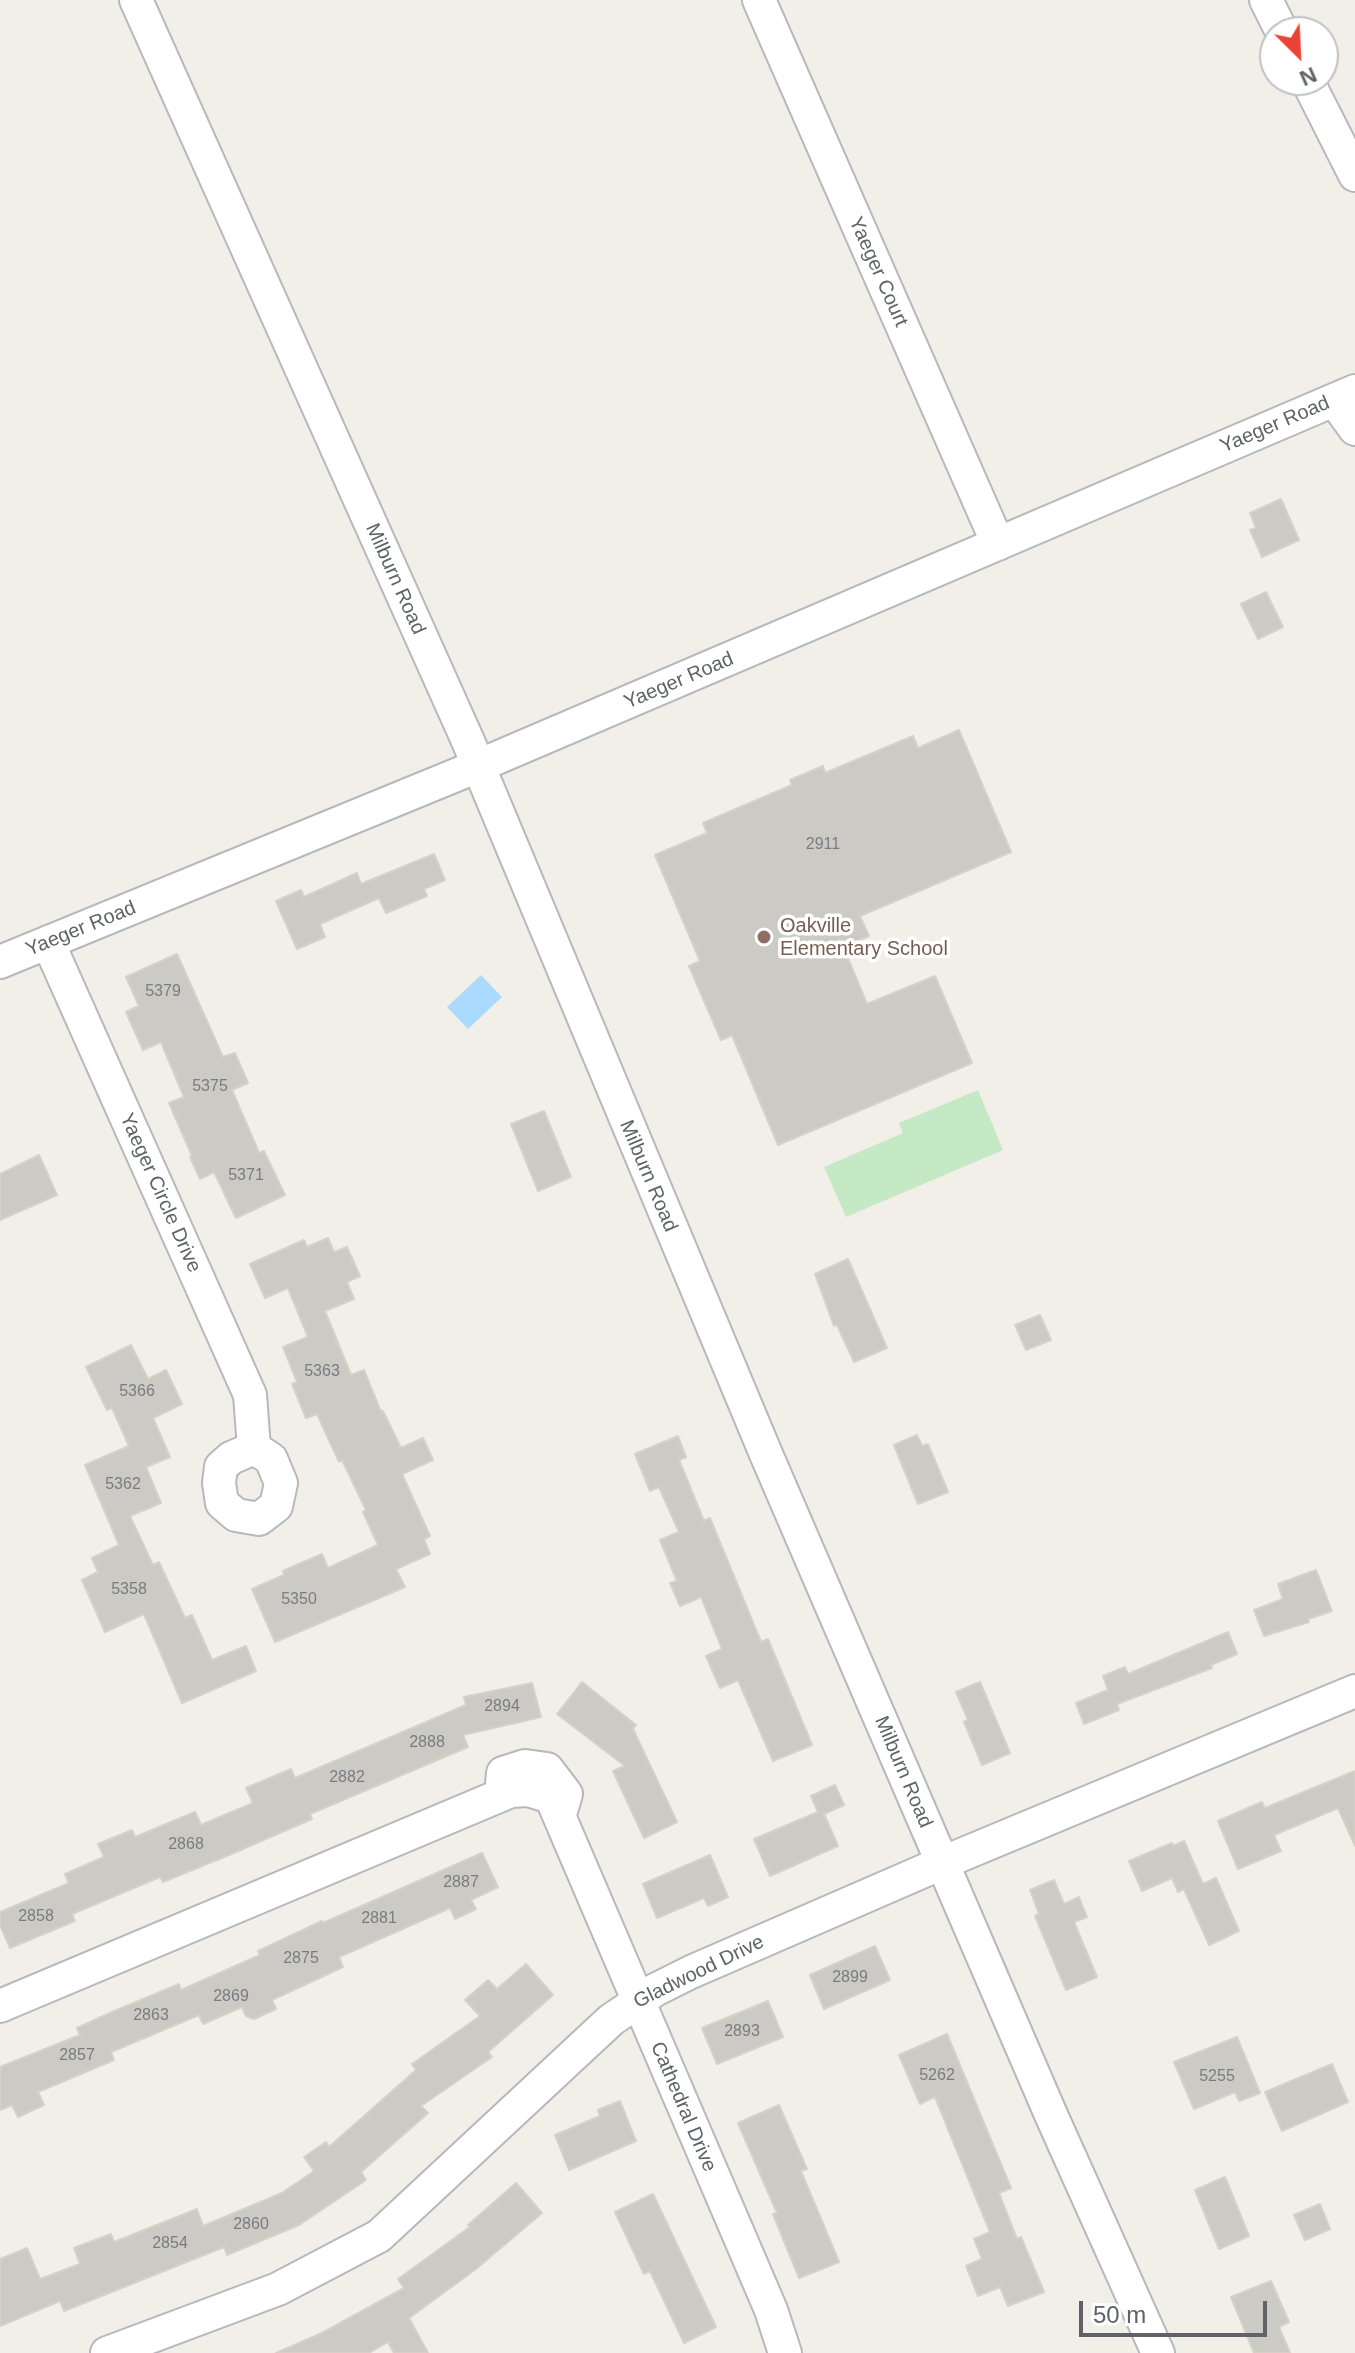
<!DOCTYPE html>
<html>
<head>
<meta charset="utf-8">
<style>
	body { margin:0 }
	#map { position:relative; width:1355px; height:2353px; overflow:hidden; background:#f1efe8; font-family:Arial,sans-serif }
	canvas { display:block }
	.north { position:absolute; left:1259px; top:16px; width:80px; height:80px; box-sizing:border-box; background:#fff; border:2px solid #bfc1c3; border-radius:50%; rotate:156deg; font-size:22px; font-weight:700; line-height:32px; text-align:center; color:#5f6368 }
	.north::after { content:''; display:block; margin:auto; width:28px; height:36px; background:#ea4335; clip-path:polygon(50% 0,100% 100%,50% 72%,0 100%) }
	.scale { position:absolute; left:1079px; top:2301px; width:188px; height:36px; box-sizing:border-box; border:4px solid #5f6368; border-top:0; padding-left:10px; font-size:24px; line-height:28px; white-space:nowrap; color:#5f6368; -webkit-text-stroke:6px #fff; paint-order:stroke }
</style>
</head>
<body>
<div id="map">
<canvas width="1355" height="2353"></canvas>
<div class="north">N</div>
<div class="scale">50 m</div>
</div>
<script>
const ctx = document.querySelector('canvas').getContext('2d');
ctx.lineJoin = 'round';
function fill(path, color) {
  ctx.fillStyle = color;
  ctx.fill(path, 'evenodd');
}
function shape(rows) {
  const path = new Path2D();
  for (const r of rows) {
    path.moveTo(r[0], r[1]);
    for (let i = 2; i < r.length; i += 2) path.lineTo(r[i], r[i + 1]);
  }
  return path;
}
function stroke(path, color, width, dash) {
  ctx.strokeStyle = color;
  ctx.lineWidth = width;
  ctx.lineCap = dash ? 'butt' : 'round';
  ctx.setLineDash(dash || []);
  ctx.stroke(path);
}
function label(font, color, halo, rows, align = 'center') {
  ctx.font = font + ' Arial,sans-serif';
  ctx.lineWidth = 7;
  ctx.setLineDash([]);
  ctx.textBaseline = 'middle';
  ctx.strokeStyle = halo;
  ctx.fillStyle = color;
  for (const [text, x, y, turn = 0] of rows) {
    ctx.save();
    ctx.translate(x, y);
    ctx.rotate((+turn || 0) * Math.PI / 180);
    ctx.textAlign = isNaN(turn) ? turn : align;
    if (halo) ctx.strokeText(text, 0, 0);
    ctx.fillText(text, 0, 0);
    ctx.restore();
  }
}
fill(shape([
	[978,1090,1003,1150,846,1217,824,1167,903,1133,899,1123]
]), '#c5e8c5');
fill(shape([
	[481,975,502,997,468,1029,447,1007]
]), '#aadaff');
const building = shape([
	[1281,499,1299,540,1262,557,1250,530,1256,528,1250,513,1281,499],
	[1266,592,1283,627,1258,639,1241,604,1266,592],
	[959,730,1011,852,860,916,869,936,843,946,867,1004,935,976,972,1063,778,1145,732,1035,721,1040,689,966,700,961,655,855,707,833,703,823,792,785,790,780,823,766,825,773,913,736,918,748,959,730],
	[434,854,445,880,424,889,427,896,386,913,379,898,320,924,325,937,297,949,276,901,301,890,304,897,357,873,361,884,434,854],
	[177,954,223,1057,235,1053,248,1083,232,1090,259,1153,264,1151,285,1195,236,1218,214,1172,200,1179,190,1157,192,1156,169,1103,184,1097,161,1042,143,1050,126,1012,139,1006,126,977,177,954],
	[544,1111,571,1177,538,1191,511,1124,544,1111],
	[39,1155,57,1195,0,1220,0,1174,39,1155],
	[328,1238,334,1252,347,1247,360,1276,347,1282,354,1299,325,1311,351,1375,364,1370,381,1412,383,1411,401,1448,423,1438,433,1460,402,1474,430,1536,424,1539,430,1554,396,1569,405,1587,275,1642,252,1589,284,1575,283,1571,322,1554,328,1568,378,1545,363,1512,366,1510,342,1460,339,1462,317,1414,306,1418,292,1384,297,1382,283,1347,308,1337,288,1288,265,1298,250,1264,304,1240,307,1247,328,1238],
	[848,1259,887,1348,854,1362,837,1325,834,1326,815,1274,848,1259],
	[1040,1315,1051,1340,1026,1350,1015,1325,1040,1315],
	[131,1345,148,1379,166,1370,182,1404,153,1418,170,1457,146,1467,161,1503,130,1516,153,1565,159,1562,185,1618,192,1615,212,1660,246,1646,256,1671,182,1703,144,1614,105,1632,82,1580,98,1572,92,1558,119,1545,85,1465,129,1446,112,1408,107,1410,86,1367,131,1345],
	[917,1435,922,1446,928,1444,948,1492,918,1504,894,1445,917,1435],
	[678,1436,686,1457,679,1460,704,1521,710,1518,761,1642,768,1639,812,1745,773,1761,738,1680,720,1688,706,1656,722,1649,701,1597,680,1606,670,1583,677,1581,660,1540,679,1532,659,1487,650,1491,635,1454,678,1436],
	[1316,1570,1332,1611,1308,1619,1309,1622,1264,1636,1254,1610,1283,1599,1278,1584,1316,1570],
	[1228,1632,1237,1654,1211,1665,1212,1668,1117,1704,1119,1710,1084,1724,1076,1703,1108,1690,1103,1676,1125,1667,1128,1674,1228,1632],
	[582,1682,636,1725,633,1729,677,1822,644,1838,613,1771,625,1766,557,1714,582,1682],
	[980,1682,1010,1753,982,1765,964,1722,968,1720,956,1692,980,1682],
	[532,1683,541,1717,463,1735,468,1747,310,1814,312,1819,229,1855,163,1882,160,1877,72,1914,75,1921,10,1948,0,1925,0,1912,69,1883,65,1874,104,1857,98,1844,132,1830,135,1837,195,1812,201,1825,253,1803,246,1788,291,1769,295,1778,466,1705,464,1697,532,1683],
	[1355,1771,1355,1846,1338,1808,1274,1835,1281,1851,1238,1869,1218,1821,1262,1802,1265,1808,1355,1771],
	[835,1785,844,1805,824,1814,838,1846,770,1876,754,1839,818,1812,811,1796,835,1785],
	[1184,1841,1203,1884,1216,1878,1239,1931,1209,1945,1184,1889,1178,1892,1172,1878,1142,1891,1129,1861,1172,1843,1173,1846,1184,1841],
	[482,1853,498,1887,471,1900,476,1909,455,1919,450,1908,339,1957,343,1967,272,2000,276,2009,254,2019,246,2016,242,2007,203,2024,199,2015,111,2052,114,2060,38,2092,44,2105,18,2117,12,2105,0,2110,0,2067,80,2035,77,2028,110,2013,179,1984,181,1990,260,1955,258,1951,322,1921,323,1923,482,1853],
	[710,1855,728,1897,708,1906,704,1898,657,1918,643,1884,710,1855],
	[1054,1880,1064,1904,1079,1897,1087,1917,1074,1922,1097,1977,1066,1990,1035,1916,1039,1914,1030,1890,1054,1880],
	[875,1946,890,1980,824,2009,810,1975,875,1946],
	[526,1964,553,1995,488,2052,492,2057,421,2106,428,2113,361,2172,366,2180,299,2225,227,2255,224,2247,64,2311,60,2301,0,2326,0,2259,27,2248,40,2279,80,2264,74,2248,111,2234,114,2242,197,2209,203,2226,282,2193,314,2171,304,2157,326,2142,329,2147,416,2070,412,2064,480,2016,465,2000,488,1980,497,1989,526,1964],
	[768,2001,783,2037,717,2064,702,2028,768,2001],
	[947,2034,1011,2188,999,2193,1017,2239,1021,2237,1044,2292,1008,2306,1000,2287,978,2296,966,2266,982,2259,974,2239,990,2232,935,2097,920,2104,899,2055,947,2034],
	[1237,2037,1260,2093,1239,2101,1235,2092,1194,2109,1174,2062,1237,2037],
	[1332,2064,1348,2102,1282,2131,1265,2092,1332,2064],
	[620,2101,636,2141,569,2170,555,2135,600,2116,598,2110,620,2101],
	[779,2105,807,2169,801,2171,839,2262,799,2278,773,2214,777,2213,738,2123,779,2105],
	[1225,2177,1249,2236,1219,2249,1195,2190,1225,2177],
	[516,2183,542,2213,476,2269,409,2318,428,2353,394,2353,388,2342,369,2353,276,2353,322,2333,404,2288,398,2279,470,2227,468,2225,516,2183],
	[653,2194,716,2327,684,2343,650,2271,644,2274,615,2212,653,2194],
	[1320,2204,1330,2229,1305,2240,1294,2215,1320,2204],
	[1271,2281,1289,2322,1279,2327,1290,2353,1254,2353,1231,2297,1271,2281]
]);
fill(building, '#cccac5');
stroke(building, '#d6d1c6', 2);
const minor = shape([
	[136,0,468,741,766,1454,1052,2117,1158,2353],
	[759,0,998,544],
	[1266,0,1282,32],
	[1307,80,1355,175],
	[1334,400,1355,429],
	[48,942,250,1395,254,1448,271,1459,281,1483,276,1506,259,1519,236,1515,222,1503,219,1483,221,1467,231,1458,254,1448],
	[0,962,478,766,1355,391],
	[501,1795,503,1773,525,1766,547,1769,566,1794,561,1811],
	[0,2006,511,1791,528,1790,551,1797,771,2310,785,2353],
	[107,2353,278,2289,379,2236,611,2020,655,1990,691,1972,942,1863,1355,1691]
]);
stroke(minor, '#b5b8bc', 36);
stroke(minor, '#fff', 32);
for (const [x, y, r, color] of [
	[764,937,8,"#8d6e63"]
]) {
  const dot = new Path2D();
  dot.arc(x, y, r, 0, 2 * Math.PI);
  ctx.fillStyle = color;
  ctx.fill(dot);
  stroke(dot, '#fff', 3);
}
label('16px', '#7a7d7f', null, [
	["2911",823,845],
	["5379",163,992],
	["5375",210,1087],
	["5371",246,1176],
	["5363",322,1372],
	["5366",137,1392],
	["5362",123,1485],
	["5358",129,1590],
	["5350",299,1600],
	["2894",502,1707],
	["2888",427,1743],
	["2882",347,1778],
	["2868",186,1845],
	["2887",461,1883],
	["2858",36,1917],
	["2881",379,1919],
	["2875",301,1959],
	["2899",850,1978],
	["2869",231,1997],
	["2863",151,2016],
	["2893",742,2032],
	["2857",77,2056],
	["5262",937,2076],
	["5255",1217,2077],
	["2860",251,2225],
	["2854",170,2244]
]);
label('20px', '#5f6368', '#fff', [
	["Yaeger Court",878,272,66],
	["Yaeger Road",1275,425,-23],
	["Milburn Road",395,579,66],
	["Yaeger Road",679,681,-23],
	["Yaeger Road",81,929,-22],
	["Milburn Road",648,1176,67],
	["Yaeger Circle Drive",160,1193,66],
	["Milburn Road",903,1772,67],
	["Gladwood Drive",699,1972,-26],
	["Cathedral Drive",683,2107,67]
]);
label('20px', '#785e54', '#fff', [
	["Oakville",780,926],
	["Elementary School",780,949]
], 'left');
</script>
</body>
</html>
